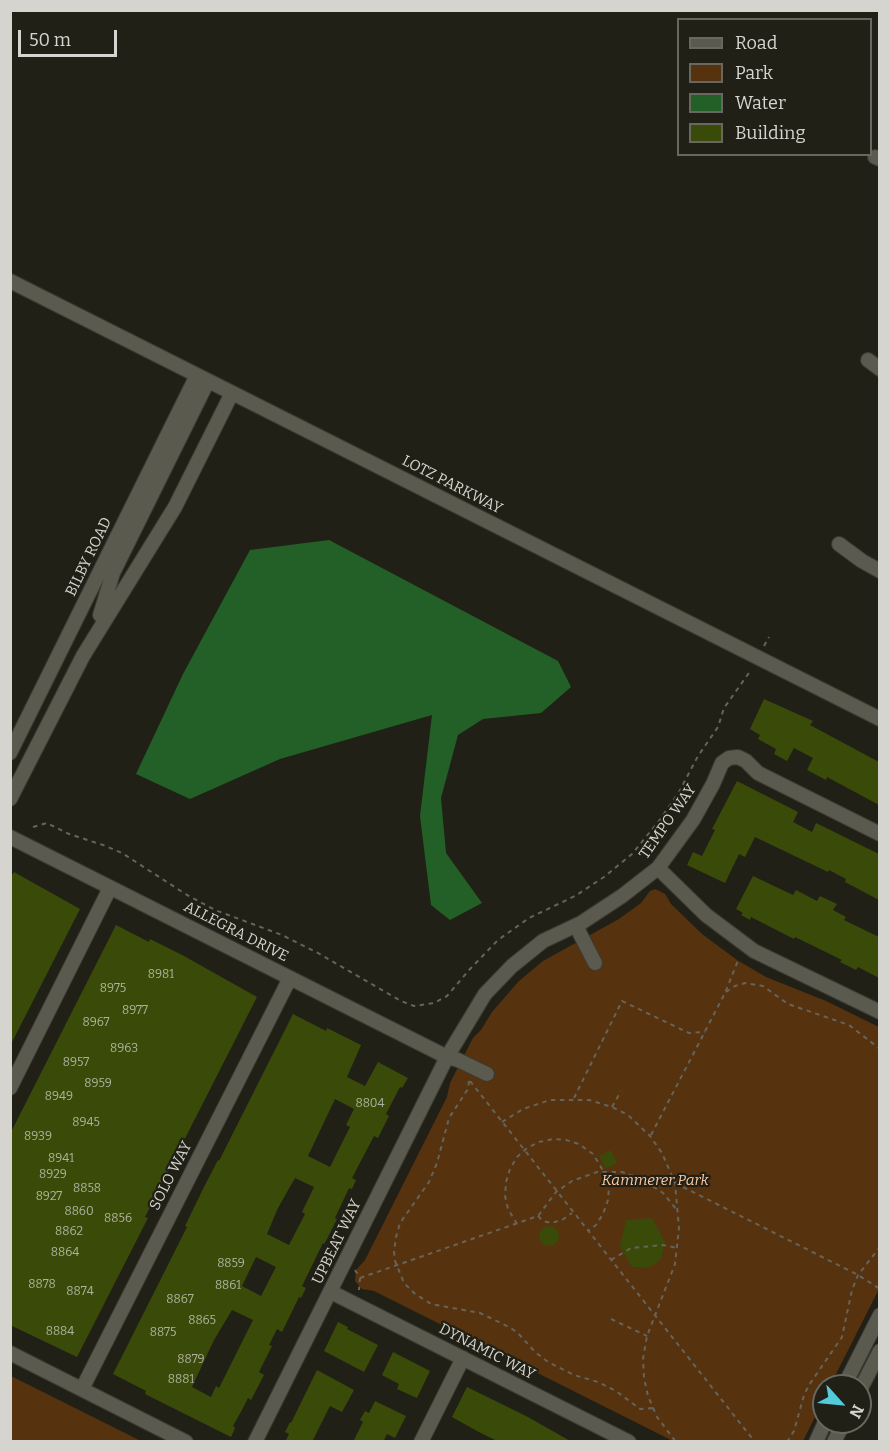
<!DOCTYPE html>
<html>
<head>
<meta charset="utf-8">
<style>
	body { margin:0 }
	#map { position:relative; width:890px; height:1452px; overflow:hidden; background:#212016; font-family:Bitter,serif }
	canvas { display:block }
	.frame { position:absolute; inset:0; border:12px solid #d5d4ce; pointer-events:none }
	.legend { position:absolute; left:677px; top:18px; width:195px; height:138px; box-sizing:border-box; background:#212016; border:2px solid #696860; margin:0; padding:8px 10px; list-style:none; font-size:18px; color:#d5d4ce }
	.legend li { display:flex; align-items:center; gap:12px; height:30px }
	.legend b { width:30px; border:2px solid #696860 }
	.north { position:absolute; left:812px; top:1374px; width:60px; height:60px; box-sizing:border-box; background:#212016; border:2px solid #696860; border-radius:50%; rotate:117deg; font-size:16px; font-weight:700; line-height:24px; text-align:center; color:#d5d4ce }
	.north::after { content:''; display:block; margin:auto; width:21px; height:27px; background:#53cbdb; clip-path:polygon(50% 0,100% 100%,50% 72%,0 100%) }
	.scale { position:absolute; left:18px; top:30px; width:99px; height:27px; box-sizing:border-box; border:3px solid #d5d4ce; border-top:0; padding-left:8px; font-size:18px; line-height:21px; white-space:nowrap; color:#d5d4ce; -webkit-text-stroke:4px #212016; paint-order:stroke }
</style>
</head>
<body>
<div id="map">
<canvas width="890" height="1452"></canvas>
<div class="frame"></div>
<ul class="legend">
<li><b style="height:8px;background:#5b5a4f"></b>Road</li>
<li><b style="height:16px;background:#57320f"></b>Park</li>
<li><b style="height:16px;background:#236027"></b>Water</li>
<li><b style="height:16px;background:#3a4a08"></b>Building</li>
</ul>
<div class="north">N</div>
<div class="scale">50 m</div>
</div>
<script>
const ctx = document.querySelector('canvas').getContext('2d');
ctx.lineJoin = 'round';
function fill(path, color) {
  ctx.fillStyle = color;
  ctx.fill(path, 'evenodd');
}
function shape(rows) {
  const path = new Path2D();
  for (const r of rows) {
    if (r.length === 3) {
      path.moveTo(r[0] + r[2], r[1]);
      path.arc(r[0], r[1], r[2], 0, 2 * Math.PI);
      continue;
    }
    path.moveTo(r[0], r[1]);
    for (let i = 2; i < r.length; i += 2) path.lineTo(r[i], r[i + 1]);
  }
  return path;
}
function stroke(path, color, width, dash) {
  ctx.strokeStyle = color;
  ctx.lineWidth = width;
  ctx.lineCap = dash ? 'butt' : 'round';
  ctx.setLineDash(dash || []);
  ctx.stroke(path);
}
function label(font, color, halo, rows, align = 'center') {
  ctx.font = font + ' Bitter,serif';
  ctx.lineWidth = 4.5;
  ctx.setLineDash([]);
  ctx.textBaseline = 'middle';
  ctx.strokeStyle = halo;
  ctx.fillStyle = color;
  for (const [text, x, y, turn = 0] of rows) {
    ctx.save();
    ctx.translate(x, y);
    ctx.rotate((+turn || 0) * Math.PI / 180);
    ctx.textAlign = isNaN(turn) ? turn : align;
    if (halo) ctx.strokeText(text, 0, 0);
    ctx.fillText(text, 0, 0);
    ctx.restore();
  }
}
fill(shape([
	[655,889,665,894,671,904,702,934,737,960,766,977,826,1001,879,1027,879,1289,830,1386,824,1386,824,1399,803,1441,673,1441,374,1291,362,1289,355,1281,356,1270,365,1260,447,1097,450,1083,473,1038,481,1030,492,1012,519,981,543,961,619,919,641,903,650,891],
	[10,1376,11,1376,141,1441,11,1441]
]), '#57320f');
fill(shape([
	[329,540,558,661,571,687,541,713,483,719,458,735,441,798,446,853,482,903,450,920,431,905,420,816,432,715,280,759,190,799,136,774,183,674,250,550]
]), '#236027');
fill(shape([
	[764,699,813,721,810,725,879,762,879,805,827,777,826,780,807,770,813,758,794,748,787,761,774,754,776,749,758,739,760,735,750,729],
	[737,781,798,812,793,822,812,832,816,823,879,854,879,900,845,882,846,879,829,870,828,872,755,837,745,857,739,854,725,883,687,865,693,852,702,856,715,830,712,829],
	[14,872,80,909,10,1046,10,878],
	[753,876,793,895,796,890,817,901,820,896,837,904,833,910,846,917,844,920,879,937,879,978,858,967,856,970,840,962,842,960,795,937,794,939,751,917,750,920,741,915,743,913,736,909],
	[116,925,149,942,150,939,184,956,257,997,145,1217,148,1218,77,1357,10,1325,10,1134],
	[293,1014,326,1031,327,1028,361,1045,347,1077,365,1086,378,1062,408,1078,402,1088,400,1087,386,1114,389,1116,378,1138,374,1136,352,1178,356,1180,352,1189,349,1188,335,1218,337,1219,327,1239,324,1244,323,1243,302,1286,306,1288,301,1298,299,1297,282,1332,277,1329,269,1345,272,1346,259,1372,264,1375,251,1400,248,1398,243,1408,233,1426,235,1428,231,1437,145,1394,146,1391,113,1374,187,1227,185,1226,205,1185,218,1160,219,1161],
	[335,1099,354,1109,346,1125,350,1127,330,1167,308,1156],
	[295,1178,314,1187,302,1212,305,1214,289,1245,267,1234,278,1208],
	[256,1257,276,1267,261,1296,242,1286],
	[232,1310,253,1320,219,1388,216,1386,211,1397,192,1387,214,1340],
	[611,1150,617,1163,606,1169,599,1156],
	[652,1218,665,1242,661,1259,649,1268,632,1267,620,1247,626,1220],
	[549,1236,10],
	[338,1322,348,1327,347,1329,378,1345,364,1372,324,1351],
	[393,1352,430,1371,417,1398,397,1389,399,1384,382,1375],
	[317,1370,354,1390,342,1412,330,1406,312,1442,285,1442,289,1434,285,1432,290,1422,291,1423],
	[467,1387,528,1417,572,1442,499,1442,477,1431,452,1417],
	[375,1401,406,1416,395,1438,387,1434,383,1442,353,1442,363,1422,360,1420,365,1411,369,1413]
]), '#3a4a08');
const minor = shape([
	[875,157,880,159],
	[10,281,880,719],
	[868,360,880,369],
	[839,544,862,561,880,571],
	[100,615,113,573,208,381],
	[10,753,197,375],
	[10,799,83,656,175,507,232,393],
	[10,837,447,1057,458,1060,487,1074],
	[658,868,706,915,754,951,880,1012],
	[576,926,595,963],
	[10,1088,110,888],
	[331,1292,629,1442],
	[10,1353,186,1442],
	[844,1386,880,1315],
	[82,1389,290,978],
	[860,1390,880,1351],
	[255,1442,447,1057,485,994,512,966,543,941,581,923,622,896,658,868,693,820,713,784,722,763,729,758,738,757,746,761,758,773,880,834],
	[421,1442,463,1358],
	[816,1442,825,1422],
	[834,1442,844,1422]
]);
stroke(minor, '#3b3a34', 16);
stroke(shape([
	[764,646,769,637],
	[33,827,47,823,69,834,103,845,122,853,187,895,215,910,282,935,318,953,401,1001,414,1006,434,1003,447,996,470,969,498,940,529,918,575,896,604,877,632,854,659,821,679,792,698,756,718,727,724,708,751,670],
	[726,992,735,986,745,983,763,986,788,1004,849,1025,880,1049],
	[469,1081,468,1089,449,1118,437,1163,429,1182,400,1223,396,1237,394,1252,395,1261,404,1283,414,1293,431,1304,480,1313,505,1325,517,1332,535,1352,548,1362,574,1375,598,1382,616,1391,640,1409,653,1408],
	[470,1081,755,1442],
	[574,1098,622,1001,689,1033,705,1032],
	[612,1107,621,1091],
	[502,1122,523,1109,550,1100,589,1100,612,1107,628,1115,650,1136,662,1153,675,1183,679,1228,675,1264,647,1336,643,1359,644,1378,648,1396,657,1417,676,1442],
	[651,1135,725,993,739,958],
	[675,1183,858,1275,880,1289],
	[538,1216,543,1221,551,1223,562,1220,572,1213],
	[517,1224,508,1209,505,1196,506,1182,510,1169,517,1157,527,1148,539,1142,553,1139,566,1140,579,1144,593,1154,604,1172,609,1187,608,1200,603,1214,596,1225,588,1231],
	[611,1260,631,1248,663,1245,677,1248],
	[355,1270,360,1278,359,1290],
	[360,1278,538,1216,556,1192,572,1181,597,1172,622,1172,642,1179,663,1193,676,1209],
	[611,1319,647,1336],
	[787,1442,794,1431,804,1395,809,1385,842,1337,852,1290,858,1275,880,1247]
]), '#65645b', 2, [4.5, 4.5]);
stroke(minor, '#5b5a4f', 14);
label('12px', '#aeb29c', null, [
	["8981",161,975],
	["8975",113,989],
	["8977",135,1011],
	["8967",96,1023],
	["8963",124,1049],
	["8957",76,1063],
	["8959",98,1084],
	["8949",59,1097],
	["8804",370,1104],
	["8945",86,1123],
	["8939",38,1137],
	["8941",61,1159],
	["8929",53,1175],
	["8858",87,1189],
	["8927",49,1197],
	["8860",79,1212],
	["8856",118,1219],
	["8862",69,1232],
	["8864",65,1253],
	["8859",231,1264],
	["8878",42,1285],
	["8861",228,1286],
	["8874",80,1292],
	["8867",180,1300],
	["8865",202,1321],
	["8884",60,1332],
	["8875",163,1333],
	["8879",191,1360],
	["8881",181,1380]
]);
label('15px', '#d5d4ce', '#212016', [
	["LOTZ PARKWAY",452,485,27],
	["BILBY ROAD",89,557,-64],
	["TEMPO WAY",668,822,-55],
	["ALLEGRA DRIVE",236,932,27],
	["SOLO WAY",171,1176,-63],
	["UPBEAT WAY",337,1242,-64],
	["DYNAMIC WAY",487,1352,27]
]);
label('italic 15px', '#fdc79c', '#212016', [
	["Kammerer Park",655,1181]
]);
</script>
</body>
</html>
